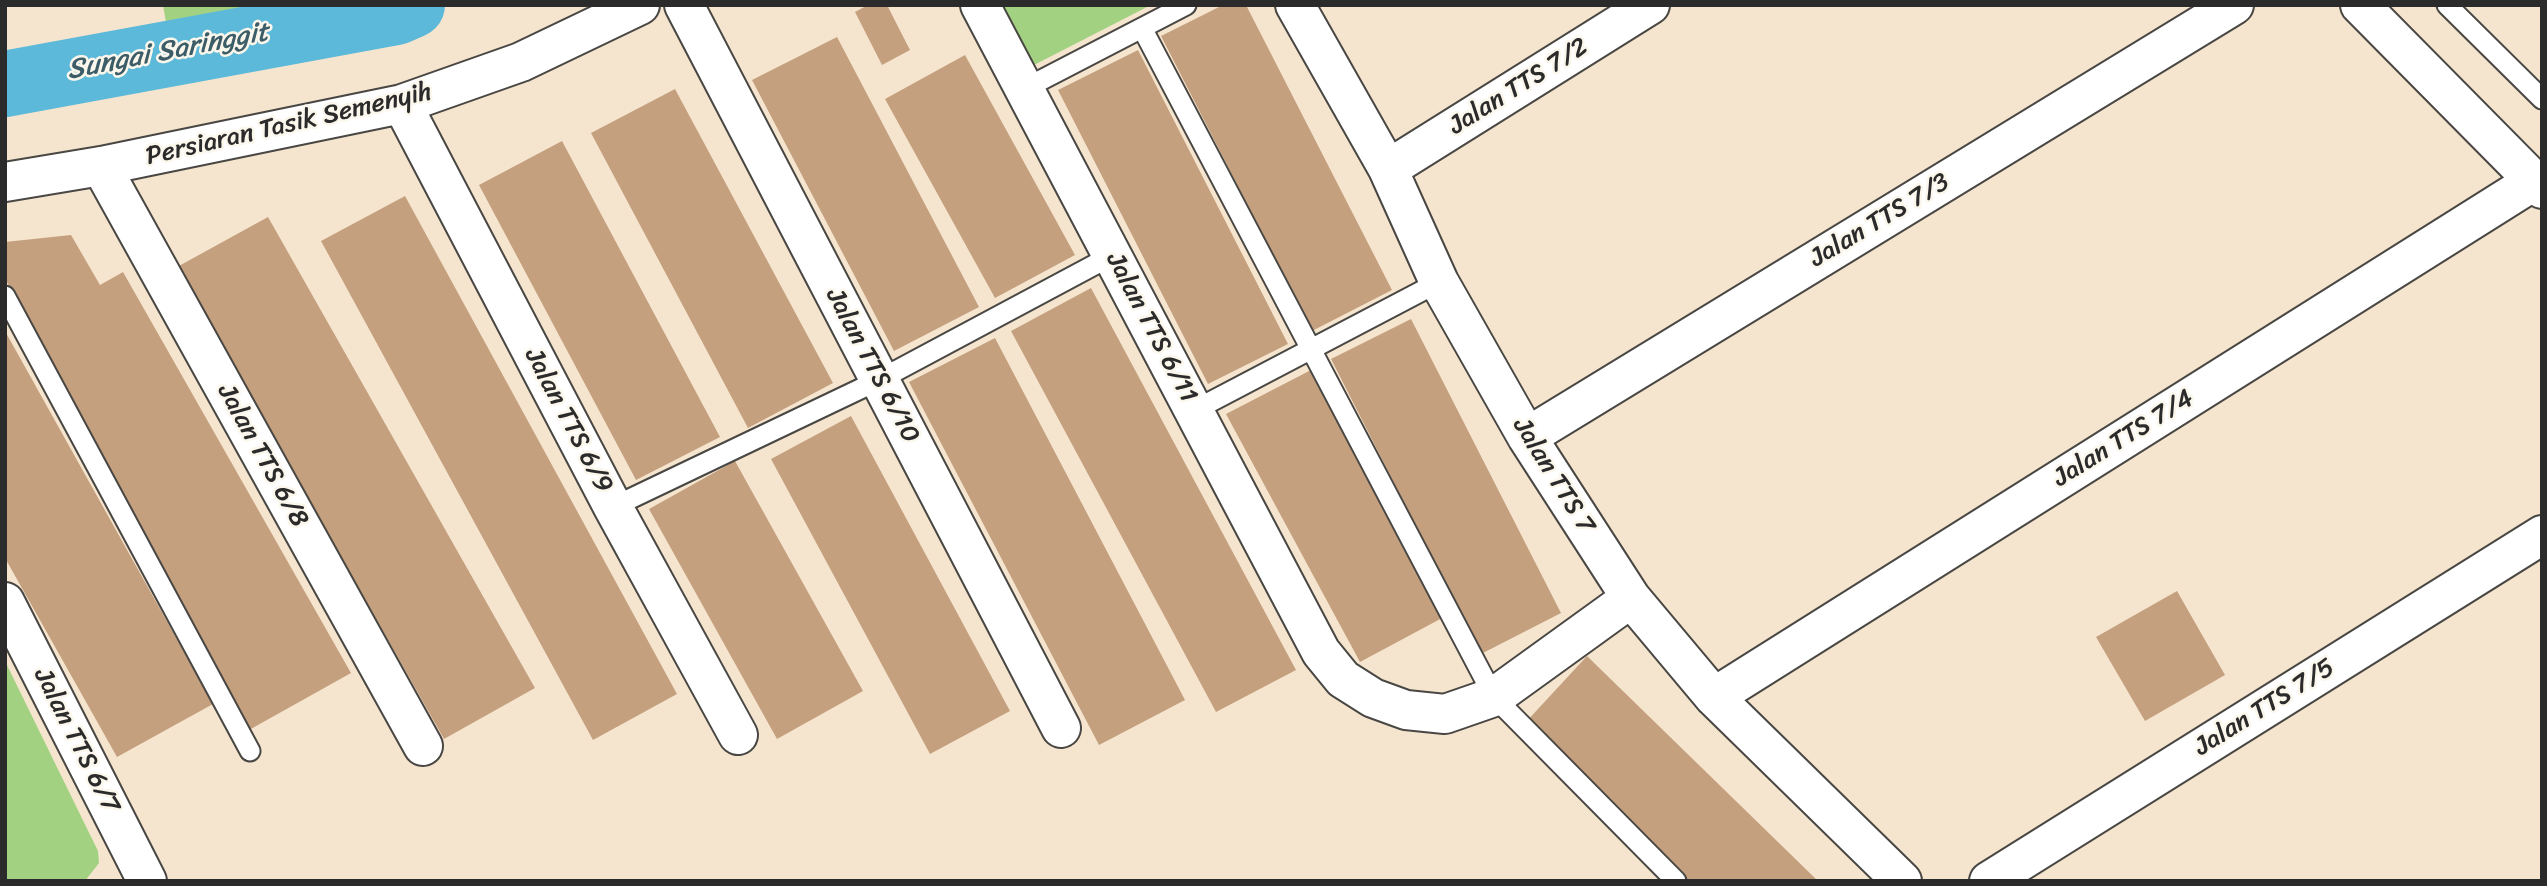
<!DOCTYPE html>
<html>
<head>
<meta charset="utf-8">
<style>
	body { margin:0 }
	#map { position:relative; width:2547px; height:886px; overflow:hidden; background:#f6e5ce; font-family:Sriracha,sans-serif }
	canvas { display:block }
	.frame { position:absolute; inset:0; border:7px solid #2b2b2b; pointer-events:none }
</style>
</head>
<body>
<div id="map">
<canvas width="2547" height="886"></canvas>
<div class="frame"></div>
</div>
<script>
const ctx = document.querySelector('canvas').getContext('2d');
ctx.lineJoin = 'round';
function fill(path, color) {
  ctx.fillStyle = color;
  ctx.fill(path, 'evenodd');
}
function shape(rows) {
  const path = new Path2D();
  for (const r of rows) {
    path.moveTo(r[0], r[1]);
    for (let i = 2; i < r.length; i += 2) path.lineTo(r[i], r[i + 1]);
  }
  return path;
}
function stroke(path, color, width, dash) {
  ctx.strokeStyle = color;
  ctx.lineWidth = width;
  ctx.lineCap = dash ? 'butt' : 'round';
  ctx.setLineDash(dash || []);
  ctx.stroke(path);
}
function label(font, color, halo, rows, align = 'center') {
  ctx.font = font + ' Sriracha,sans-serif';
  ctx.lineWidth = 5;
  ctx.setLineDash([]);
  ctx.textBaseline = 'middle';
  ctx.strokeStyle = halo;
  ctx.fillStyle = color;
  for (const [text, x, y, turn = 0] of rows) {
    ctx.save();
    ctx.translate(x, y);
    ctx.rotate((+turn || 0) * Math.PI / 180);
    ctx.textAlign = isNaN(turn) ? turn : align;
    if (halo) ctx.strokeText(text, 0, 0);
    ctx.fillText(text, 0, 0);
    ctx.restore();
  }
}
fill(shape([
	[163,5,286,5,167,28],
	[1001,5,1151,5,1034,65],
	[5,661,98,851,99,863,85,881,5,881]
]), '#a2d281');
stroke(shape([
	[5,84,396,12,412,5]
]), '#5cb9da', 66);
fill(shape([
	[868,5,887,5,910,50,882,65,855,12],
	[1223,5,1246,5,1392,290,1312,331,1161,36],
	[837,37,979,307,894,351,752,80],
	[1138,50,1288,344,1208,384,1058,90],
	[965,55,1075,255,995,298,885,99],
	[675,89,833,383,748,428,591,133],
	[562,141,720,437,636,480,479,185],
	[405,196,677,694,593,740,321,241],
	[268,217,535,688,444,739,177,267],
	[71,235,100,285,123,272,351,673,249,730,29,326,5,278,5,242],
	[1091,288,1296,670,1216,712,1011,331],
	[1411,319,1561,613,1481,654,1331,359],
	[5,331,213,704,117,757,5,558],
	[995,338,1185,700,1099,745,909,382],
	[1311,370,1444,617,1360,662,1226,414],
	[851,416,1010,711,930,754,771,459],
	[735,461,863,691,777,739,649,509],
	[2177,591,2225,675,2145,721,2096,637],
	[1587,656,1818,881,1684,881,1525,723]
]), '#c4a07f');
const service = shape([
	[2447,5,2542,99],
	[1142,28,1494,697,1676,881],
	[1024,89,1186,5],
	[5,296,250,751],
	[1195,410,1439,282],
	[613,507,879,380,1111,256]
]);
const minor = shape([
	[684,5,1061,728],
	[980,5,1321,652,1343,679,1373,698,1406,710,1445,714,1494,697,1631,598],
	[1295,5,1388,169,1439,282,1527,437,1631,598,1714,697,1902,881],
	[2360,5,2542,189],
	[402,104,613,507,738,735],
	[101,166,423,746],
	[1388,169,1650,5],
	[5,182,101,166,402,104,521,62,640,5],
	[1527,437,2234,5],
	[5,602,147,881],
	[1714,697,2534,181],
	[1989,881,2542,535]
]);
stroke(service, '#494743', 23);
stroke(minor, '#494743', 42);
stroke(service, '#fff', 19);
stroke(minor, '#fff', 38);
label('26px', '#2b2b2b', '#fbf7ec', [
	["Jalan TTS 7/2",1519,87,-32],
	["Persiaran Tasik Semenyih",289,125,-13],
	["Jalan TTS 7/3",1880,221,-31],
	["Jalan TTS 6/11",1151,328,62],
	["Jalan TTS 6/10",872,366,62],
	["Jalan TTS 6/9",568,421,62],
	["Jalan TTS 7/4",2124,439,-32],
	["Jalan TTS 6/8",262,456,61],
	["Jalan TTS 7",1553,476,58],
	["Jalan TTS 7/5",2265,708,-32],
	["Jalan TTS 6/7",76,741,63]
]);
label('italic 28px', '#3c5d68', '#fbf7ec', [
	["Sungai Saringgit",168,52,-11]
]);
</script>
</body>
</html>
